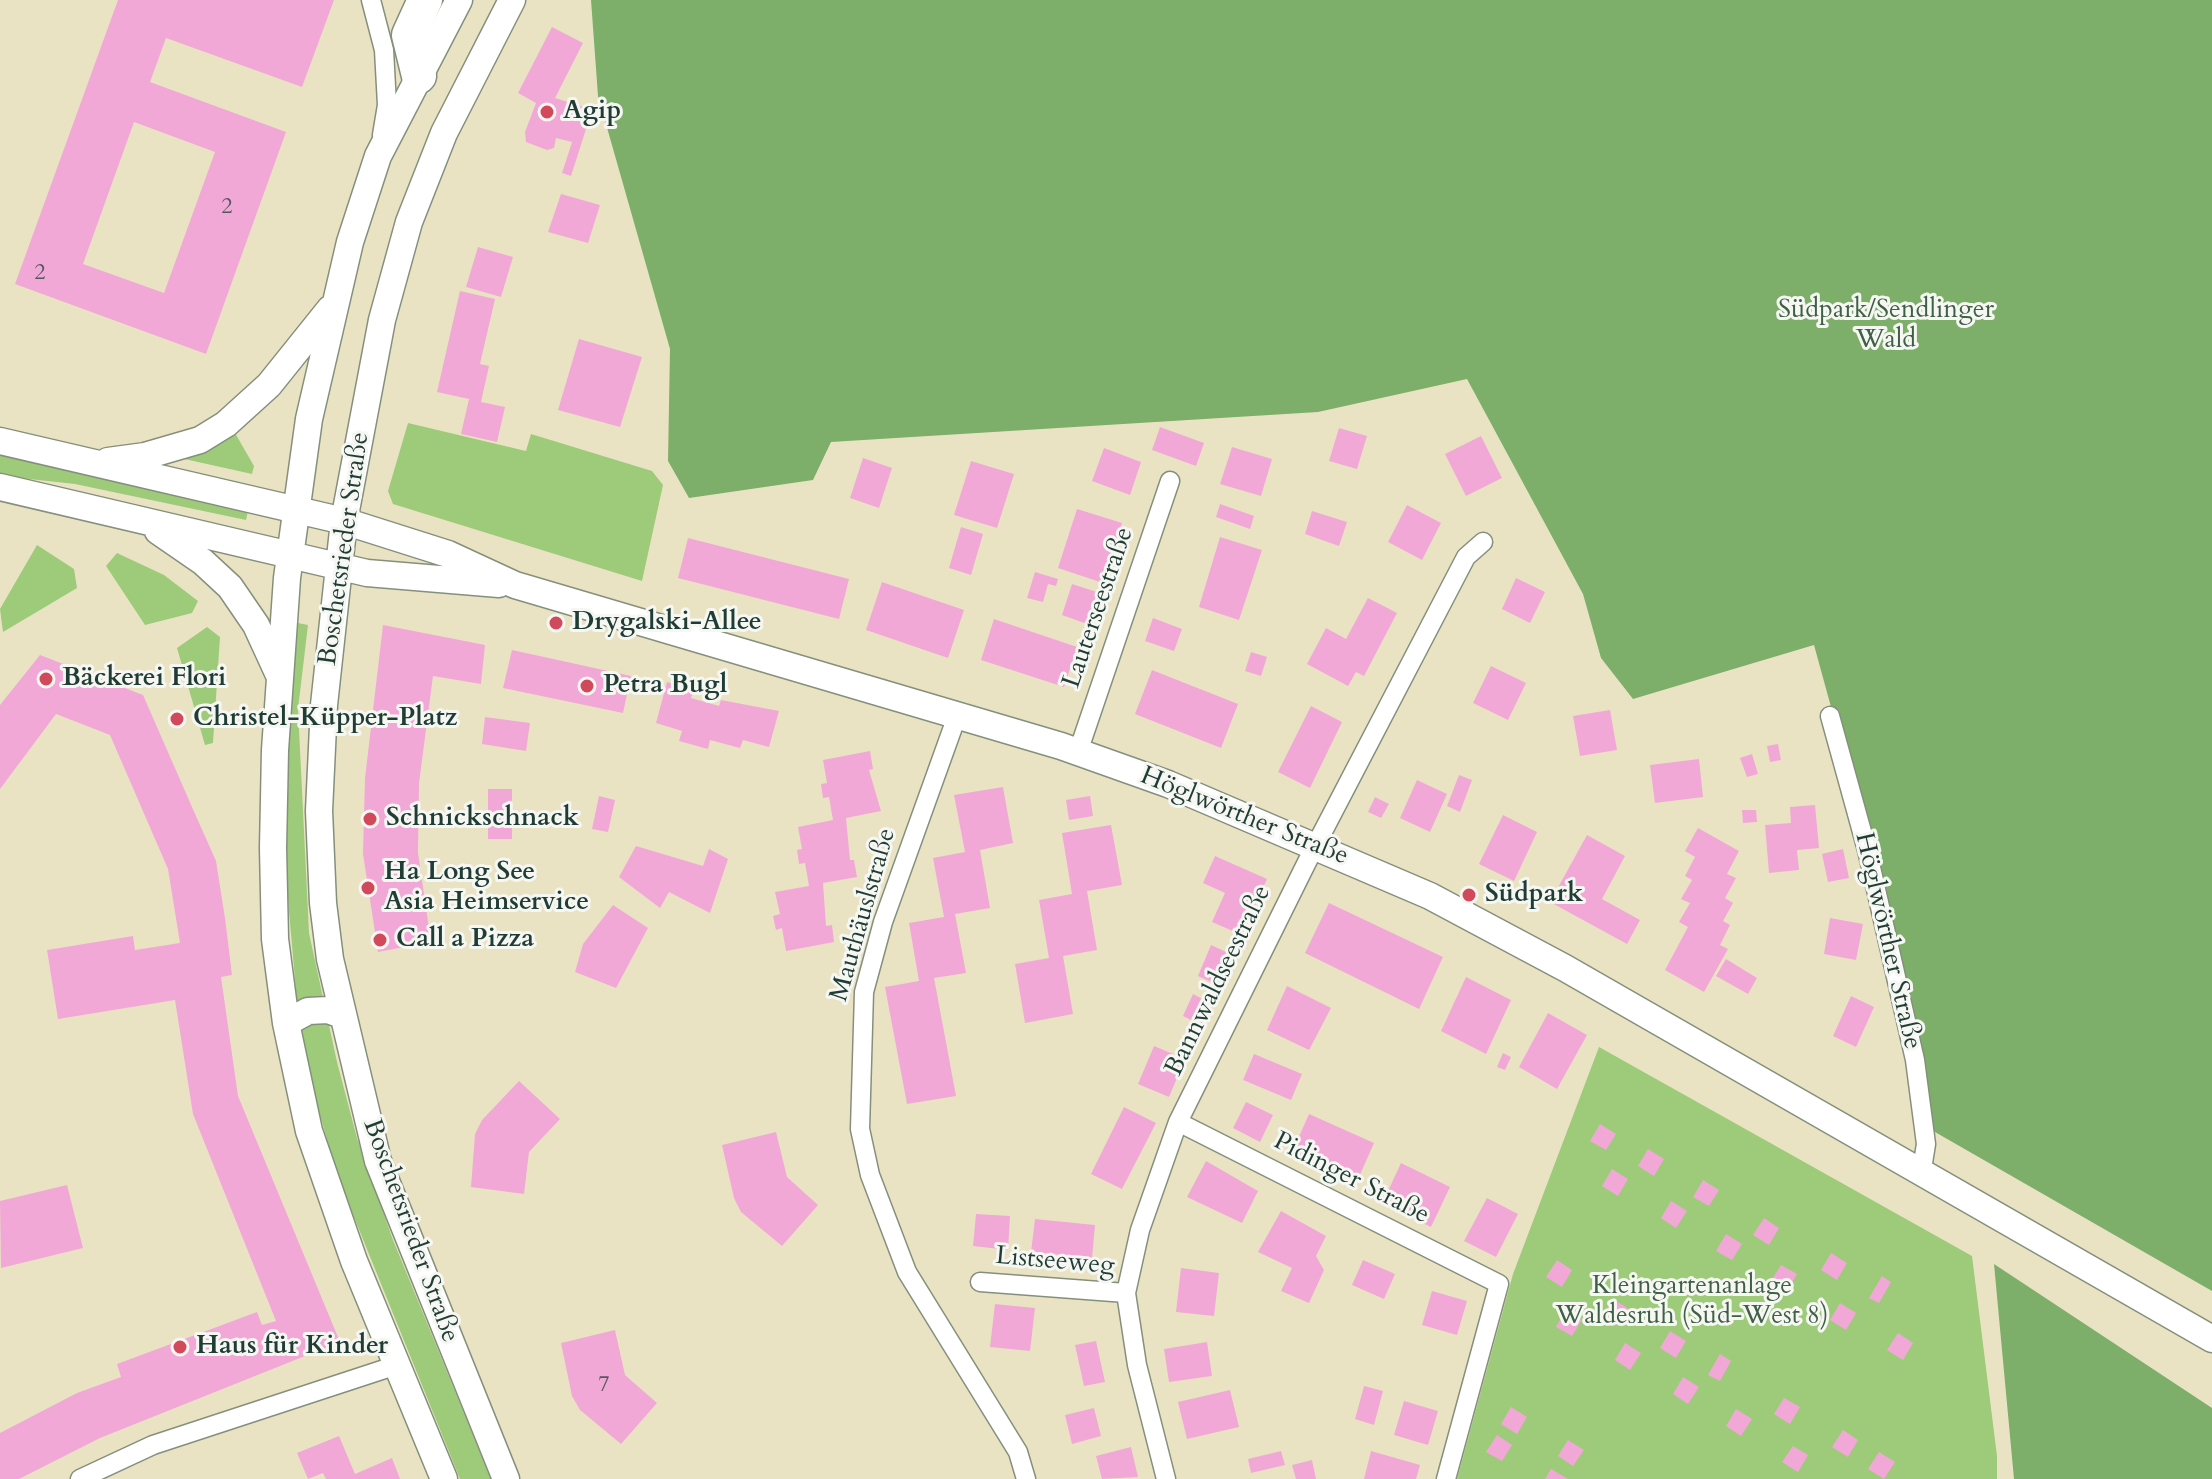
<!DOCTYPE html>
<html>
<head>
<meta charset="utf-8">
<style>
	body { margin:0 }
	canvas { display:block; background:#e9e3c4 }
</style>
</head>
<body>
<canvas width="2212" height="1479"></canvas>
<script>
const ctx = document.querySelector('canvas').getContext('2d');
ctx.lineJoin = 'round';
function fill(path, color) {
  ctx.fillStyle = color;
  ctx.fill(path, 'evenodd');
}
function shape(rows) {
  const path = new Path2D();
  for (const r of rows) {
    path.moveTo(r[0], r[1]);
    for (let i = 2; i < r.length; i += 2) path.lineTo(r[i], r[i + 1]);
  }
  return path;
}
function stroke(path, color, width, dash) {
  ctx.strokeStyle = color;
  ctx.lineWidth = width;
  ctx.lineCap = dash ? 'butt' : 'round';
  ctx.setLineDash(dash || []);
  ctx.stroke(path);
}
function label(font, color, halo, rows, align = 'center') {
  ctx.font = font + ' Cardo,serif';
  ctx.lineWidth = 6;
  ctx.setLineDash([]);
  ctx.textBaseline = 'middle';
  ctx.strokeStyle = halo;
  ctx.fillStyle = color;
  for (const [text, x, y, turn = 0] of rows) {
    ctx.save();
    ctx.translate(x, y);
    ctx.rotate((+turn || 0) * Math.PI / 180);
    ctx.textAlign = isNaN(turn) ? turn : align;
    if (halo) ctx.strokeText(text, 0, 0);
    ctx.fillText(text, 0, 0);
    ctx.restore();
  }
}
fill(shape([
	[408,423,526,451,531,434,652,471,663,485,642,581,393,504,388,491],
	[235,433,254,466,252,474,180,458],
	[0,455,248,511,246,520,75,484,11,477,0,474],
	[37,545,74,569,77,588,3,632,0,609],
	[117,553,164,575,198,601,192,613,145,625,106,566],
	[298,623,308,625,298,709,309,933,337,1062,357,1138,393,1240,491,1479,460,1479,339,1180,306,1068,300,1037,283,842,289,707],
	[207,627,220,637,213,743,205,745,177,648],
	[1599,1047,1972,1256,1997,1456,1997,1479,1457,1479,1513,1274]
]), '#9dcb7a');
fill(shape([
	[591,0,2212,0,2212,1291,1928,1128,1870,849,1814,645,1633,699,1601,658,1583,594,1467,379,1318,412,831,442,813,480,689,498,668,461,670,349,598,96],
	[1994,1264,2212,1408,2212,1479,2014,1479]
]), '#7eaf6a');
fill(shape([
	[118,0,334,0,302,87,166,38,150,82,286,132,206,354,15,284],
	[134,122,215,152,164,293,83,264],
	[552,27,583,43,555,98,584,107,579,121,587,126,571,176,562,173,572,142,556,138,554,148,547,150,526,142,525,132,536,103,518,93],
	[561,194,600,205,588,243,548,232],
	[478,247,513,257,501,297,466,287],
	[460,291,495,299,480,364,489,366,481,402,505,407,497,442,461,434,469,399,437,392],
	[579,339,642,357,620,427,558,410],
	[1160,427,1204,443,1196,466,1152,450],
	[1339,428,1367,436,1357,469,1329,461],
	[1481,436,1502,478,1466,496,1445,454],
	[1232,447,1272,459,1261,496,1220,484],
	[1104,448,1141,462,1130,495,1092,481],
	[863,458,892,468,879,508,850,498],
	[971,461,1014,474,997,528,954,515],
	[1220,504,1254,516,1250,529,1216,517],
	[1407,505,1441,523,1422,560,1388,542],
	[1077,509,1122,523,1103,583,1058,568],
	[1312,511,1347,522,1339,546,1305,534],
	[961,527,983,534,971,575,949,568],
	[1220,537,1262,550,1239,620,1199,607],
	[688,538,849,579,839,619,678,578],
	[1035,572,1058,579,1056,586,1048,584,1043,602,1027,598],
	[1516,578,1545,592,1530,623,1502,609],
	[882,582,964,610,948,658,866,630],
	[1072,584,1097,592,1087,624,1062,615],
	[1368,598,1397,613,1364,676,1356,672,1348,686,1307,664,1326,628,1346,639],
	[1153,618,1182,629,1174,651,1145,641],
	[994,619,1077,647,1064,687,981,660],
	[383,625,485,645,481,684,433,676,419,783,418,853,431,942,378,952,363,854,365,778],
	[512,650,631,676,623,713,503,688],
	[1251,652,1267,657,1261,676,1245,671],
	[40,655,143,695,192,807,216,861,225,918,232,975,221,977,238,1096,340,1342,100,1438,19,1479,0,1479,0,1433,77,1393,121,1377,117,1364,257,1312,262,1325,276,1321,193,1114,175,1000,58,1019,47,950,133,936,135,950,180,943,168,869,110,735,56,714,0,789,0,705],
	[1491,666,1526,683,1508,720,1473,703],
	[1152,670,1238,704,1221,748,1135,714],
	[667,682,694,689,691,698,719,706,721,700,779,711,769,747,743,740,740,748,710,740,708,749,679,741,682,731,656,723],
	[1311,706,1342,722,1310,788,1278,772],
	[1610,710,1617,750,1580,756,1573,716],
	[485,717,530,723,526,751,482,744],
	[1778,744,1781,760,1770,762,1767,746],
	[870,751,873,769,869,770,881,811,846,818,850,860,854,860,857,877,823,883,826,926,832,925,834,942,786,951,782,928,776,930,773,916,780,914,775,892,809,886,805,863,799,864,797,850,802,849,798,827,833,820,829,797,823,798,821,784,827,783,823,760],
	[1752,754,1758,774,1747,777,1740,758],
	[1699,759,1703,797,1655,803,1650,765],
	[1459,775,1472,780,1460,812,1447,806],
	[1417,780,1447,794,1430,832,1400,818],
	[1003,787,1013,843,980,850,990,908,955,914,966,973,934,978,956,1096,907,1104,885,987,919,981,909,923,944,917,933,858,965,852,954,795],
	[488,789,512,789,512,839,488,839],
	[599,796,615,800,608,832,592,829],
	[1090,796,1093,816,1069,820,1066,800],
	[1375,797,1389,804,1381,818,1368,812],
	[1815,805,1819,848,1797,850,1799,870,1769,873,1765,825,1791,823,1790,807],
	[1742,810,1756,810,1757,822,1743,823],
	[1503,815,1537,832,1514,881,1479,864],
	[1111,825,1122,885,1087,891,1097,950,1063,956,1073,1014,1025,1023,1015,964,1049,958,1039,900,1072,894,1062,833],
	[1698,828,1739,851,1727,874,1736,878,1725,898,1733,903,1723,921,1730,925,1720,945,1728,949,1704,992,1665,970,1688,927,1679,922,1690,903,1681,899,1692,880,1685,876,1695,857,1685,851],
	[1587,835,1625,856,1602,899,1640,920,1627,944,1550,902],
	[636,846,703,866,709,849,728,859,710,913,669,892,660,908,619,877],
	[1843,849,1849,878,1828,882,1822,854],
	[1215,856,1267,879,1242,935,1212,922,1225,893,1203,883],
	[1329,903,1443,957,1419,1009,1305,953],
	[613,905,648,928,616,988,575,972,583,944],
	[1830,918,1863,924,1856,960,1824,954],
	[1211,945,1235,956,1222,987,1198,976],
	[1726,959,1757,978,1748,994,1716,976],
	[1466,977,1511,1000,1486,1054,1441,1031],
	[1287,986,1331,1008,1309,1050,1267,1030],
	[1193,994,1214,1005,1203,1026,1183,1016],
	[1851,996,1874,1007,1856,1047,1833,1036],
	[1548,1013,1587,1035,1557,1089,1519,1067],
	[1154,1046,1185,1059,1169,1097,1138,1084],
	[1503,1053,1511,1057,1505,1070,1497,1067],
	[1254,1054,1302,1074,1291,1100,1243,1080],
	[519,1081,560,1119,529,1152,524,1194,471,1187,475,1134,482,1120],
	[1246,1102,1273,1115,1260,1142,1233,1128],
	[1124,1107,1156,1123,1122,1189,1091,1174],
	[1309,1114,1374,1143,1355,1186,1290,1157],
	[1600,1124,1616,1134,1606,1150,1590,1141],
	[776,1132,787,1177,818,1205,782,1246,741,1212,734,1198,722,1145],
	[1648,1149,1664,1159,1654,1176,1638,1166],
	[1206,1161,1258,1191,1242,1223,1187,1197],
	[1401,1163,1450,1187,1431,1227,1382,1204],
	[1612,1169,1628,1179,1618,1196,1602,1186],
	[1703,1180,1719,1190,1709,1206,1693,1197],
	[67,1185,83,1248,1,1268,0,1201],
	[1487,1198,1518,1214,1496,1257,1464,1241],
	[1671,1201,1687,1211,1676,1228,1661,1218],
	[1281,1211,1326,1236,1316,1256,1324,1270,1309,1303,1281,1291,1292,1268,1258,1252],
	[976,1214,1010,1216,1008,1250,973,1246],
	[1764,1218,1779,1228,1769,1245,1753,1235],
	[1035,1219,1095,1225,1092,1258,1031,1252],
	[1726,1234,1742,1244,1732,1260,1716,1251],
	[1831,1253,1847,1263,1837,1280,1821,1270],
	[1363,1260,1395,1274,1384,1299,1352,1285],
	[1557,1260,1572,1270,1562,1287,1546,1277],
	[1781,1265,1797,1274,1787,1291,1771,1281],
	[1181,1268,1219,1273,1214,1316,1176,1312],
	[1882,1276,1891,1282,1879,1303,1869,1298],
	[1432,1291,1467,1301,1457,1335,1422,1325],
	[1613,1299,1629,1309,1619,1326,1603,1316],
	[1840,1303,1856,1313,1846,1330,1830,1320],
	[995,1304,1035,1308,1030,1351,990,1347],
	[1566,1310,1582,1320,1572,1336,1556,1327],
	[615,1330,625,1375,657,1403,621,1444,580,1410,572,1396,561,1343],
	[1670,1331,1686,1341,1676,1358,1660,1348],
	[1898,1333,1913,1343,1903,1360,1887,1350],
	[1096,1341,1105,1382,1084,1386,1075,1345],
	[1207,1342,1212,1376,1169,1382,1164,1349],
	[1625,1343,1641,1353,1630,1370,1615,1360],
	[1720,1354,1731,1361,1720,1381,1708,1375],
	[1683,1377,1699,1387,1688,1404,1673,1394],
	[1364,1386,1383,1391,1374,1425,1355,1419],
	[1230,1390,1239,1427,1187,1439,1178,1402],
	[1784,1398,1800,1407,1790,1424,1774,1414],
	[1404,1401,1438,1411,1428,1445,1394,1435],
	[1511,1407,1527,1417,1517,1434,1501,1424],
	[1094,1408,1101,1436,1072,1444,1065,1415],
	[1736,1409,1752,1419,1741,1436,1726,1426],
	[1843,1430,1858,1440,1848,1457,1832,1447],
	[1497,1435,1512,1445,1502,1461,1486,1452],
	[339,1436,355,1474,392,1458,400,1479,326,1479,323,1473,308,1479,297,1453],
	[1568,1440,1584,1450,1573,1466,1558,1456],
	[1793,1446,1808,1455,1798,1472,1782,1462],
	[1131,1447,1138,1477,1102,1479,1096,1456],
	[1281,1451,1285,1465,1251,1473,1248,1459],
	[1371,1451,1420,1465,1416,1479,1364,1479],
	[1879,1452,1895,1462,1884,1479,1868,1469],
	[1312,1460,1316,1479,1296,1479,1292,1465],
	[1551,1469,1568,1479,1545,1479]
]), '#f2a8d7');
const street = shape([
	[371,0,384,50,387,105,382,135],
	[957,716,883,922,864,992,860,1129,870,1175,907,1272,1018,1452,1026,1479],
	[1830,716,1867,850,1915,1060,1926,1144,1922,1169],
	[1078,752,1170,481],
	[1178,1122,1499,1284,1446,1479],
	[980,1282,1126,1293],
	[80,1479,153,1445,397,1365],
	[1166,1479,1137,1365,1126,1293,1140,1230,1178,1122,1307,862,1466,557,1483,542]
]);
const secondary = shape([
	[0,441,344,521,448,554,515,585,1061,746,1168,784,1430,896,1565,968,2212,1339],
	[108,461,145,456,200,440,226,424,269,385,330,309],
	[0,487,367,573,499,584],
	[158,531,203,562,230,587,256,625,279,675],
	[286,1023,308,1011,328,1010,342,1015],
	[444,1479,354,1261,309,1131,286,1023,275,939,273,848,275,750,287,578,309,419,350,242,378,156,459,0],
	[506,1479,378,1161,330,959,323,903,319,811,324,705,344,521,382,320,409,222,444,133,512,0]
]);
const highway = shape([
	[419,76,409,35,425,0]
]);
stroke(street, '#84907c', 21);
stroke(secondary, '#84907c', 29);
stroke(highway, '#84907c', 37);
stroke(street, '#fff', 18);
stroke(secondary, '#fff', 26);
stroke(highway, '#fff', 34);
for (const [x, y, r, color] of [
	[547,112,8,"#d1495b"],
	[556,623,8,"#d1495b"],
	[46,679,8,"#d1495b"],
	[587,686,8,"#d1495b"],
	[177,719,8,"#d1495b"],
	[370,819,8,"#d1495b"],
	[368,888,8,"#d1495b"],
	[1469,895,8,"#d1495b"],
	[380,940,8,"#d1495b"],
	[180,1347,8,"#d1495b"]
]) {
  const dot = new Path2D();
  dot.arc(x, y, r, 0, 2 * Math.PI);
  ctx.fillStyle = color;
  ctx.fill(dot);
  stroke(dot, '#f6f6f2', 3);
}
label('22px', '#54585d', null, [
	["2",227,208],
	["2",40,274],
	["7",604,1386]
]);
label('bold 26px', '#1f3d34', '#f6f6f2', [
	["Agip",563,112],
	["Drygalski-Allee",572,623],
	["Bäckerei Flori",62,679],
	["Petra Bugl",603,686],
	["Christel-Küpper-Platz",193,719],
	["Schnickschnack",386,819],
	["Ha Long See",384,873],
	["Asia Heimservice",384,903],
	["Südpark",1485,895],
	["Call a Pizza",396,940],
	["Haus für Kinder",196,1347]
], 'left');
label('26px', '#3e6046', '#f6f6f2', [
	["Südpark/Sendlinger",1886,311],
	["Wald",1886,341],
	["Kleingartenanlage",1692,1287],
	["Waldesruh (Süd-West 8)",1692,1317]
]);
label('26px', '#1f3d34', '#f6f6f2', [
	["Boschetsrieder Straße",345,549,-82],
	["Lauterseestraße",1099,608,-71],
	["Höglwörther Straße",1244,817,22],
	["Mauthäuslstraße",864,915,-74],
	["Höglwörther Straße",1887,941,77],
	["Bannwaldseestraße",1219,981,-64],
	["Pidinger Straße",1351,1179,27],
	["Boschetsrieder Straße",410,1231,70],
	["Listseeweg",1055,1262,5]
]);
</script>
</body>
</html>
